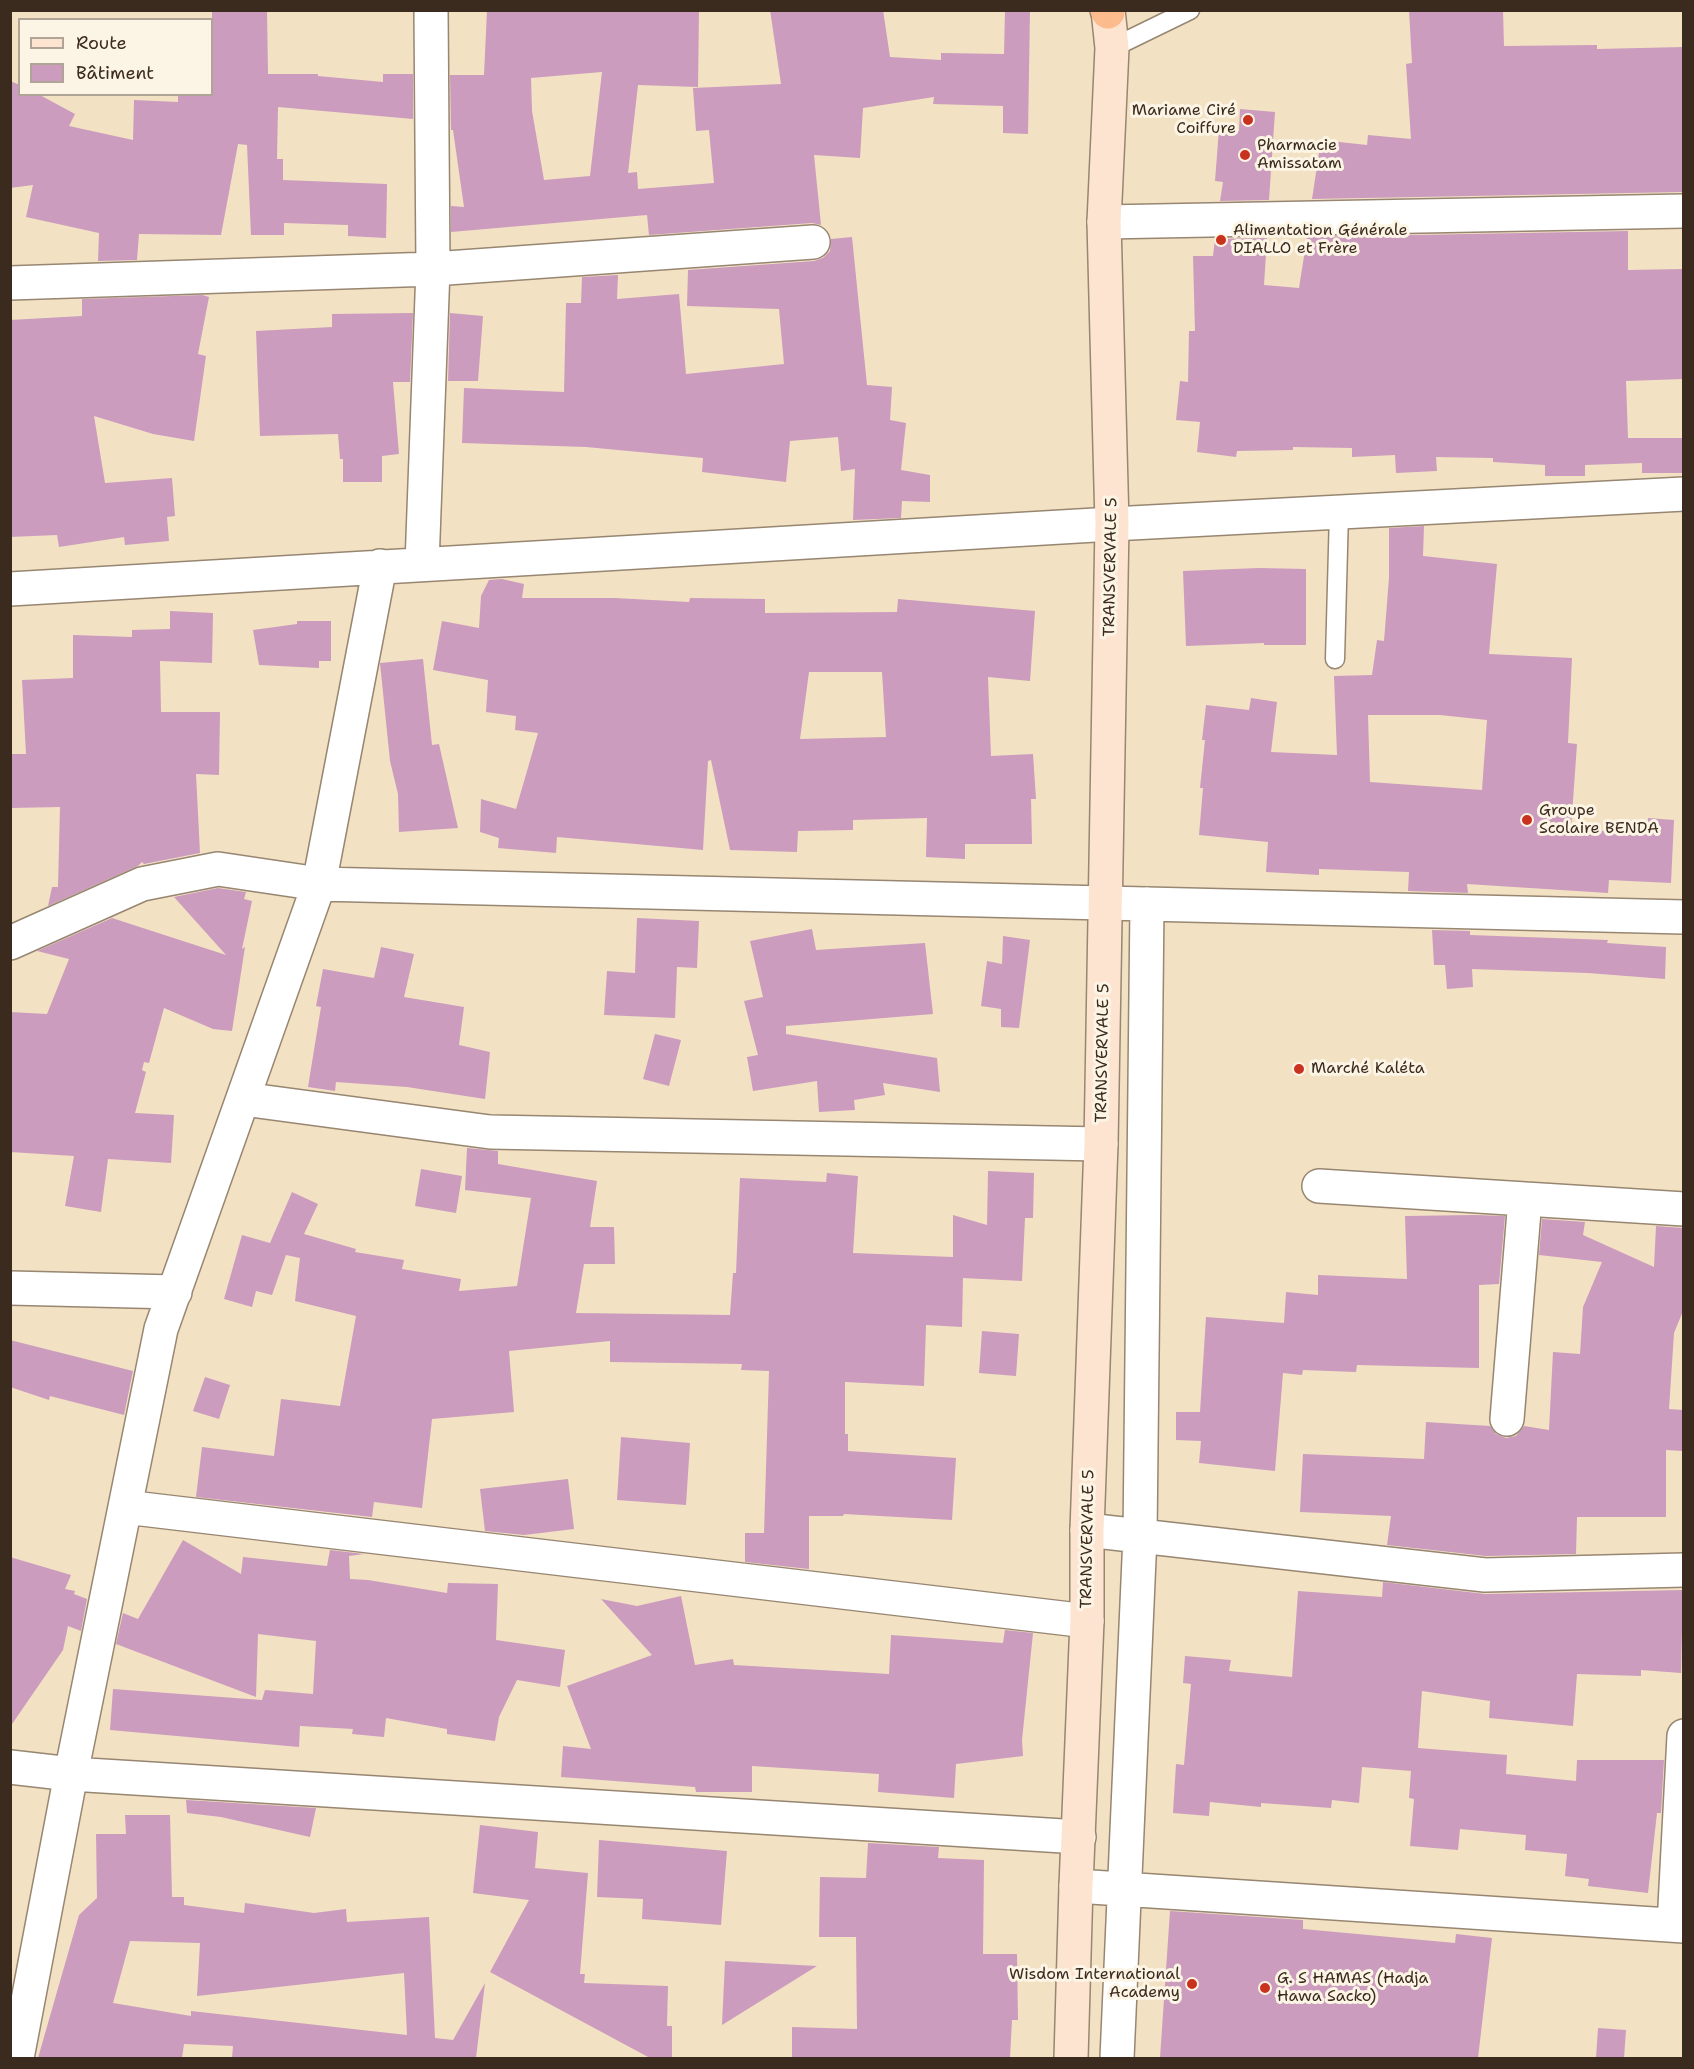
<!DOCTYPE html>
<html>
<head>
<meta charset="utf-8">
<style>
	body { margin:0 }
	#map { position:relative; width:1694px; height:2069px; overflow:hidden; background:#f3e1c4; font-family:"Shantell Sans",sans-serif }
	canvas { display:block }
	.frame { position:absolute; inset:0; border:12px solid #3b2a1e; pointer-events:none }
	.legend { position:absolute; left:18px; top:18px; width:195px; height:78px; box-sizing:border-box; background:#fcf5e5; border:2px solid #afa495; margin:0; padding:8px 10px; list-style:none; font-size:18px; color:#3b2a1e }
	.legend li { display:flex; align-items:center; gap:12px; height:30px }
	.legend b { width:30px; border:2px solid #afa495 }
</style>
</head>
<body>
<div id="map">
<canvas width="1694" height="2069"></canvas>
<div class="frame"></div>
<ul class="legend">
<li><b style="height:8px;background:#fde4d1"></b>Route</li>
<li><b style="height:16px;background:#cb9cbe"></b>Bâtiment</li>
</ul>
</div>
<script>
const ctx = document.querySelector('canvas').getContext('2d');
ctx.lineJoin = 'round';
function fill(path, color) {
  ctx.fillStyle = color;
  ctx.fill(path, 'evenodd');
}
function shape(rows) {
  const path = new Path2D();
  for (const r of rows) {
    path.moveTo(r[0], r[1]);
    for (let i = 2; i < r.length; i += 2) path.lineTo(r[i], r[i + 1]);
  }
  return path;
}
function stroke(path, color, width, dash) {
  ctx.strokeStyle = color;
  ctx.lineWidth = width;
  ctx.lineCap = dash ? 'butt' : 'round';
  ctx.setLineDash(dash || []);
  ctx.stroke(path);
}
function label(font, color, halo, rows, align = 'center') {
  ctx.font = font + ' "Shantell Sans",sans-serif';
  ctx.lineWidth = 6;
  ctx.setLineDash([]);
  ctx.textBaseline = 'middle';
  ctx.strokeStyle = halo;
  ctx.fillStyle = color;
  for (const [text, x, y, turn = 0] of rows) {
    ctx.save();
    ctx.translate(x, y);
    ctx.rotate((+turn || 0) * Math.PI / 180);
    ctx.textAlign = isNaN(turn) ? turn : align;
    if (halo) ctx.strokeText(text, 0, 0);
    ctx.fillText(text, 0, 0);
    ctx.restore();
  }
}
fill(shape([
	[212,10,267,10,268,74,318,74,318,76,383,82,383,74,413,74,413,119,278,107,277,159,283,159,283,180,387,184,386,238,348,236,348,225,284,223,284,235,251,235,247,145,238,144,221,235,139,234,137,260,98,261,99,233,26,217,33,185,10,188,10,81,20,85,20,94,38,94,75,114,69,126,133,140,134,100,178,102,178,94,212,94],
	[487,10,699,10,698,87,638,85,628,173,637,172,638,189,714,183,709,130,696,131,693,88,781,84,770,10,883,10,890,57,941,60,941,53,1004,54,1005,10,1030,10,1028,134,1003,133,1003,106,933,104,934,97,863,108,860,158,814,155,821,225,812,223,649,235,647,215,451,232,451,206,464,207,453,130,451,130,450,75,484,75],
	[602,72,590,176,544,180,532,111,531,78],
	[1409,10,1503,10,1504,46,1597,45,1597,49,1683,47,1683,192,1312,199,1321,140,1367,145,1368,135,1411,139,1406,64,1412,63],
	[1240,109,1275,112,1269,200,1220,201,1223,182,1215,181,1219,129,1239,131],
	[1628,231,1628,270,1683,269,1683,379,1626,381,1628,438,1683,438,1683,473,1642,473,1642,463,1585,465,1585,476,1545,476,1545,465,1493,462,1493,458,1436,457,1437,471,1396,473,1395,455,1352,457,1352,448,1293,447,1293,450,1237,451,1236,457,1197,452,1200,422,1176,420,1180,381,1188,382,1189,331,1195,331,1193,256,1213,256,1215,239,1267,238,1264,285,1299,288,1307,237],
	[852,237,867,385,892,387,890,420,906,423,901,470,930,475,930,502,902,501,901,518,853,520,855,469,841,471,838,437,790,441,786,482,702,472,703,458,586,447,462,443,464,388,564,392,566,303,581,303,582,277,618,275,617,299,679,294,686,374,784,364,779,309,687,306,688,270,814,261,823,258,830,251,831,239],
	[202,295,209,297,198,354,206,356,194,441,153,434,94,416,105,483,172,478,175,516,167,517,169,541,125,545,124,537,59,547,57,535,10,537,10,320,82,316,82,299],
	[413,313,410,382,393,382,399,454,382,456,382,482,343,482,343,459,340,459,338,434,260,436,256,331,332,327,332,314],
	[450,313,483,316,478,381,448,381],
	[1424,526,1423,556,1497,564,1489,654,1572,658,1568,743,1577,744,1571,829,1647,833,1648,818,1674,820,1671,883,1609,880,1608,893,1467,884,1468,893,1408,891,1409,872,1319,869,1319,875,1266,872,1268,842,1199,835,1203,788,1200,788,1205,740,1202,740,1206,705,1249,710,1251,698,1277,702,1271,752,1337,755,1334,676,1372,675,1377,640,1384,641,1389,578,1389,528],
	[1368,715,1440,715,1487,720,1482,790,1370,782],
	[1259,568,1306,569,1306,645,1264,645,1264,643,1186,646,1183,571],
	[502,579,524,584,522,598,615,598,689,602,690,598,765,599,765,613,897,612,898,599,1035,611,1030,681,988,677,991,756,1033,754,1036,799,1031,799,1032,844,965,844,965,859,926,857,927,818,853,820,853,830,798,831,797,852,730,850,711,760,708,761,703,850,557,837,556,853,498,848,499,838,480,832,481,799,516,809,538,733,515,730,516,716,486,712,488,680,433,670,442,621,479,628,481,596,489,580],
	[809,672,882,672,886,737,800,739],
	[170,611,213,613,212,663,160,661,161,712,220,712,219,775,196,774,200,853,144,864,142,862,138,866,48,906,52,887,58,887,60,807,10,808,10,754,26,754,22,680,73,678,73,635,132,637,132,630,170,629],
	[297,621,331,621,331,661,319,661,319,668,259,665,253,630,297,624],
	[423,659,432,745,439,744,458,828,399,832,398,794,390,761,380,663],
	[218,888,246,892,244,899,252,901,242,949,245,947,232,1031,213,1029,164,1008,149,1063,144,1062,142,1070,146,1072,135,1113,174,1115,171,1163,108,1159,101,1212,65,1206,74,1156,10,1152,10,1012,47,1014,69,959,37,951,112,918,226,955,174,897],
	[637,918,699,921,697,968,677,967,675,1018,604,1015,607,971,635,973],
	[812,929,816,950,925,943,933,1014,786,1026,786,1034,937,1058,940,1092,883,1083,885,1095,854,1100,855,1110,819,1112,817,1081,753,1091,747,1057,758,1055,744,1001,763,997,750,941],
	[1432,930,1470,931,1470,935,1608,940,1607,943,1666,947,1665,979,1588,973,1472,969,1473,987,1447,989,1445,965,1434,965],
	[1003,936,1030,940,1019,1028,1001,1027,1001,1009,981,1006,987,961,1002,964],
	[381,947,414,954,404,997,464,1007,459,1045,490,1052,485,1099,407,1087,336,1082,335,1091,308,1087,321,1007,316,1006,323,969,374,978],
	[655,1034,681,1040,669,1086,643,1079],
	[467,1148,498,1151,498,1164,597,1181,590,1227,614,1227,615,1264,584,1264,576,1313,730,1315,733,1273,736,1273,740,1178,826,1182,827,1173,858,1176,853,1253,953,1257,953,1215,987,1225,988,1171,1034,1173,1033,1218,1025,1218,1022,1281,963,1278,962,1327,926,1325,924,1386,845,1382,845,1434,848,1434,848,1451,956,1458,952,1520,844,1514,843,1516,809,1516,809,1569,745,1562,745,1533,764,1533,769,1371,741,1370,742,1364,610,1362,610,1341,509,1351,514,1412,432,1419,422,1508,374,1502,372,1517,196,1497,202,1447,274,1456,281,1399,340,1406,356,1316,295,1301,300,1258,286,1255,272,1295,256,1291,252,1307,224,1299,242,1235,270,1243,292,1192,318,1204,304,1234,356,1249,355,1252,404,1260,402,1269,461,1279,459,1291,517,1286,531,1198,465,1190],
	[421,1169,462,1176,456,1213,415,1206],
	[1475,1215,1505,1216,1499,1284,1479,1285,1479,1368,1357,1365,1356,1372,1303,1370,1302,1375,1283,1373,1275,1471,1199,1463,1201,1441,1176,1440,1176,1412,1200,1412,1206,1317,1284,1323,1286,1292,1318,1295,1318,1275,1407,1279,1405,1216],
	[1542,1219,1585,1222,1583,1235,1654,1267,1656,1226,1683,1228,1683,1311,1674,1333,1669,1409,1683,1410,1683,1451,1666,1450,1666,1517,1577,1517,1576,1554,1486,1556,1387,1545,1391,1516,1300,1512,1303,1454,1424,1459,1426,1422,1490,1426,1496,1434,1506,1438,1516,1436,1524,1426,1549,1430,1553,1352,1580,1354,1583,1307,1602,1262,1539,1255],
	[982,1331,1019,1334,1016,1376,979,1373],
	[10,1340,133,1371,124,1415,50,1396,49,1400,10,1387],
	[205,1377,230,1385,219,1419,193,1411],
	[621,1437,690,1443,686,1505,617,1500],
	[568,1479,574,1529,524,1535,485,1531,480,1489],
	[183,1540,241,1574,243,1557,327,1566,330,1550,364,1554,349,1556,350,1579,368,1580,447,1593,448,1583,498,1584,496,1640,565,1650,560,1687,517,1680,499,1717,495,1741,447,1734,447,1729,386,1718,384,1737,352,1734,353,1729,300,1726,299,1747,110,1730,113,1689,262,1700,265,1690,313,1694,316,1641,258,1634,256,1697,116,1644,123,1613,138,1619],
	[10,1557,71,1575,65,1589,75,1591,74,1594,87,1599,81,1631,68,1626,63,1650,10,1727],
	[1383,1582,1485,1594,1683,1590,1681,1673,1641,1670,1641,1676,1577,1674,1573,1726,1489,1718,1490,1701,1422,1691,1418,1748,1507,1755,1506,1774,1576,1781,1577,1760,1664,1760,1661,1813,1657,1813,1648,1893,1588,1886,1589,1879,1565,1876,1567,1854,1525,1850,1526,1835,1460,1829,1458,1850,1410,1846,1414,1799,1409,1798,1411,1771,1362,1767,1359,1803,1332,1800,1331,1808,1261,1803,1261,1807,1210,1802,1209,1816,1173,1813,1176,1764,1184,1765,1191,1684,1183,1683,1185,1656,1231,1660,1229,1671,1292,1677,1298,1591,1382,1597],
	[681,1596,695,1665,733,1659,734,1665,889,1674,891,1635,1003,1643,1005,1630,1033,1633,1022,1740,1023,1756,956,1764,954,1798,878,1792,879,1774,752,1766,752,1792,696,1792,695,1787,561,1777,563,1746,591,1749,567,1686,652,1655,601,1599,637,1606],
	[186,1800,316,1808,310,1837,221,1817,187,1813],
	[125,1815,170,1815,172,1897,184,1897,184,1905,244,1913,245,1903,314,1913,346,1909,347,1922,429,1917,435,2038,453,2040,485,1983,476,2058,232,2058,233,2046,184,2044,182,2058,38,2058,79,1915,97,1898,96,1834,126,1834],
	[130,1941,200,1943,197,1996,404,1973,407,2035,191,2011,191,2016,113,2003],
	[480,1825,538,1832,535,1868,588,1873,580,1974,585,1974,584,1983,668,1986,667,2026,672,2026,672,2058,650,2058,490,1972,529,1900,473,1893],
	[599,1840,727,1851,721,1925,642,1919,643,1899,597,1897],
	[868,1843,939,1847,938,1858,984,1860,983,1954,1017,1954,1018,2020,1012,2020,1010,2058,792,2058,792,2027,857,2029,856,1937,819,1937,820,1877,866,1878],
	[1170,1911,1303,1920,1303,1929,1455,1943,1456,1934,1492,1938,1478,2058,1160,2058],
	[725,1961,817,1966,722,2025],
	[1598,2028,1626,2030,1624,2058,1596,2058]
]), '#cb9cbe');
const lane = shape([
	[1112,48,1190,10],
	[1335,659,1339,512]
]);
const street = shape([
	[1104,222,1684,211],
	[10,283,433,269,813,242],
	[422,564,433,269,431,10],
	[10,589,1112,524,1684,494],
	[10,943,142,884,218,869,319,884,1684,917],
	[243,1099,490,1132,1101,1144],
	[1319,1186,1684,1209],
	[10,1288,175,1292],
	[1507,1419,1525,1199],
	[125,1507,1087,1621],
	[1087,1530,1485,1575,1684,1570],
	[10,1767,71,1774,1079,1837],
	[1076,1886,1684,1926],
	[1674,1925,1684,1736],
	[17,2058,71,1774,161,1329,319,884,380,566],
	[1117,2058,1140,1536,1147,904]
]);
const secondary = shape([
	[1071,2058,1076,1886,1087,1621,1087,1530,1101,1144,1112,524,1104,222,1112,48,1108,10]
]);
const highway = shape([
	[1107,10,1108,12]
]);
stroke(lane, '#978671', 21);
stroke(street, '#978671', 36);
stroke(secondary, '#978671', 36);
stroke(highway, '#978671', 36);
stroke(lane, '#fff', 18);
stroke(street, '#fff', 33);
stroke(secondary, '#fde4d1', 33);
stroke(highway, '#fbbb8d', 33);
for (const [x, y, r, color] of [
	[1248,120,6,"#c8321e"],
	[1245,155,6,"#c8321e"],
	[1221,240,6,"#c8321e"],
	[1527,820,6,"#c8321e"],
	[1299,1069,6,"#c8321e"],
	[1192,1984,6,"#c8321e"],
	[1265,1988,6,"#c8321e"]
]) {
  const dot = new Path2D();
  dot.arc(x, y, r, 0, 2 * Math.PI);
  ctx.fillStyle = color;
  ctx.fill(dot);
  stroke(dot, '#fcf5e5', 2);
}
label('16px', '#3b2a1e', '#fcf5e5', [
	["Mariame Ciré",1236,111,"right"],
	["Coiffure",1236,129,"right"],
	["Pharmacie",1257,146],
	["Amissatam",1257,164],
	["Alimentation Générale",1233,231],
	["DIALLO et Frère",1233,249],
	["Groupe",1539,811],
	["Scolaire BENDA",1539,829],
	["Marché Kaléta",1311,1069],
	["Wisdom International",1180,1975,"right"],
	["Academy",1180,1993,"right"],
	["G. S HAMAS (Hadja",1277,1979],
	["Hawa Sacko)",1277,1997]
], 'left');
label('16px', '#3b2a1e', '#fcf5e5', [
	["TRANSVERVALE 5",1111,567,-89],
	["TRANSVERVALE 5",1103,1053,-89],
	["TRANSVERVALE 5",1088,1539,-89]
]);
</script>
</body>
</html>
